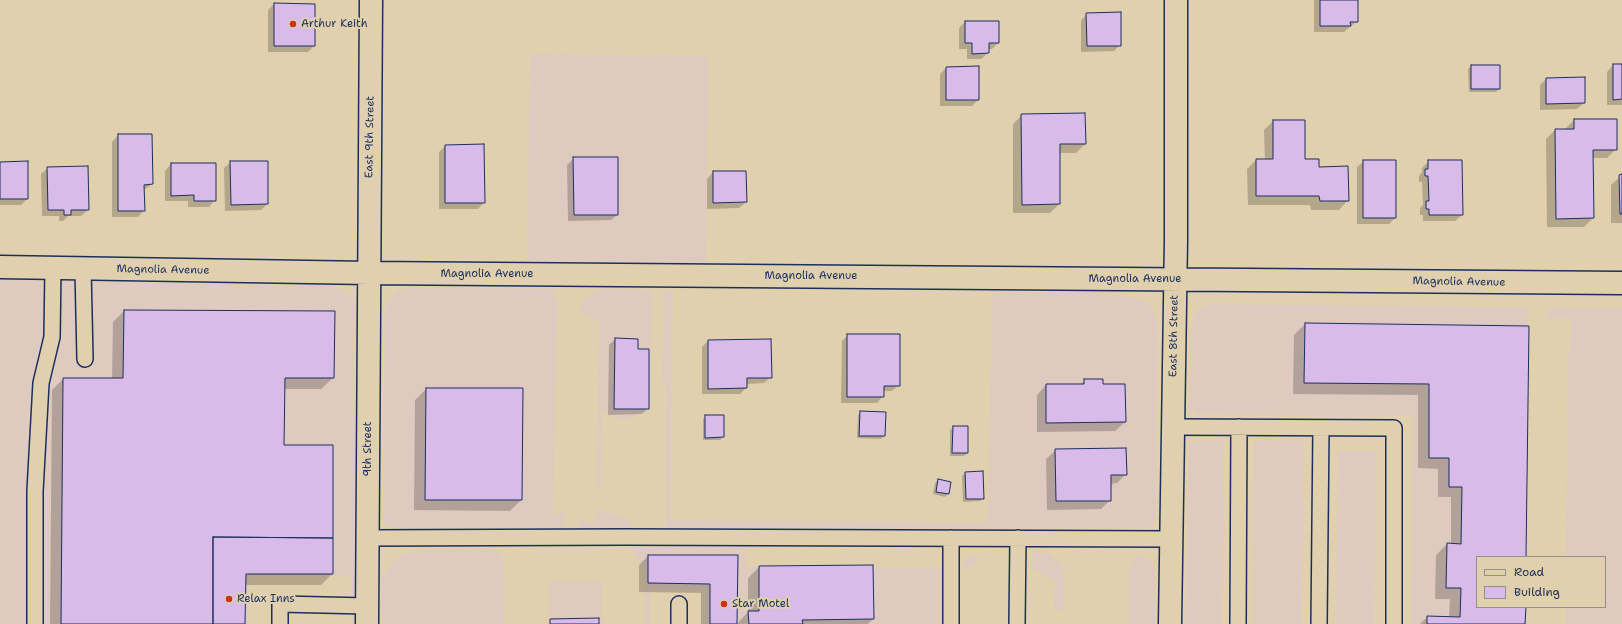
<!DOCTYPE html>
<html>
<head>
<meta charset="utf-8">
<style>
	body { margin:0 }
	#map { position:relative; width:1622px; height:624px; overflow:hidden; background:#e1d0ad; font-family:"Shantell Sans",sans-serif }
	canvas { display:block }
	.legend { position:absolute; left:1476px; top:556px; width:130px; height:52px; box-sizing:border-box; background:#e1d0ad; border:1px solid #92908d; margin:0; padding:5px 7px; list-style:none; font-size:12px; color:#1b2f5e }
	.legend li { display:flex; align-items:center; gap:8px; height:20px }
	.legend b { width:20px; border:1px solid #92908d }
</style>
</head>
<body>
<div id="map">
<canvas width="1622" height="624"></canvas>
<ul class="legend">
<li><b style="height:5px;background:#e1d0ad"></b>Road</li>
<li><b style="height:11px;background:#d8bbe9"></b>Building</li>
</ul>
</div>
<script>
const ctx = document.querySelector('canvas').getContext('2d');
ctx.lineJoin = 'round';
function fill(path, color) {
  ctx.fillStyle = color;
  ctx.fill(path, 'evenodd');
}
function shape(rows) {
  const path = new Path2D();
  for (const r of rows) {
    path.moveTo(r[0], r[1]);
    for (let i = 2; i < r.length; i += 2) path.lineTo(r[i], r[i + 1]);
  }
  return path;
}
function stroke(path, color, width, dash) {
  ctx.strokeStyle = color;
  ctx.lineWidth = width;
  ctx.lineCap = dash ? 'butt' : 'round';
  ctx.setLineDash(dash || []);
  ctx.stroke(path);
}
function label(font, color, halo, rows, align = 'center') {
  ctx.font = font + ' "Shantell Sans",sans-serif';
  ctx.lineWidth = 4;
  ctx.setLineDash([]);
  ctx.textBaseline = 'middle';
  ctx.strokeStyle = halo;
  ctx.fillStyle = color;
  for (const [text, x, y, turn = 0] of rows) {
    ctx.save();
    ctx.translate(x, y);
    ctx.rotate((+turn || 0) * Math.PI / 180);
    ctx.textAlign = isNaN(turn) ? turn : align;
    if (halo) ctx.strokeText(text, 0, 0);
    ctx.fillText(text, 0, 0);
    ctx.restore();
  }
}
fill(shape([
	[530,54,708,56,706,265,527,262],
	[0,280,331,286,346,292,351,297,353,304,356,535,354,624,351,624,352,575,248,575,247,624,0,624],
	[409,287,555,289,555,296,557,300,553,516,561,512,564,513,564,524,557,530,394,529,390,528,385,524,383,520,385,312,387,304,397,292],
	[600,289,651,290,652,295,650,410,624,420,602,410,601,490,597,488,599,322,578,310,584,300],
	[666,290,673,290,670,520,988,523,992,292,1112,292,1144,301,1153,310,1157,321,1156,521,1145,528,666,530,666,387,662,380,664,295],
	[1209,304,1622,308,1622,624,1566,624,1566,607,1605,607,1605,557,1566,557,1568,353,1570,353,1571,318,1547,318,1549,307,1528,307,1527,557,1477,557,1477,607,1526,607,1526,624,1411,624,1413,416,1198,414,1191,407,1190,446,1198,440,1224,440,1222,624,1185,624,1192,322,1199,308],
	[1254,439,1304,439,1302,624,1253,624],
	[1338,451,1376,451,1374,624,1336,624],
	[594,508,626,519,636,531,581,530,578,524,579,519,593,525,597,515],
	[629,542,756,542,756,548,745,548,746,567,942,568,942,624,706,624,706,590,650,589,650,624,645,624,645,572],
	[448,549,490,549,500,552,504,562,503,624,382,624,382,580,389,566,399,556,425,550],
	[1032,550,1043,551,1051,554,1063,567,1063,610,1054,610,1055,580,1031,567],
	[1138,555,1145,557,1155,567,1155,624,1129,624,1129,570,1134,558],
	[970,556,983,558,964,571,963,560],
	[549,581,602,581,602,622,605,622,605,624,549,624]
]), '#decabf');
fill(shape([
	[1314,0,1357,0,1357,21,1344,32,1314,32],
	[274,4,314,46,308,52,268,52,268,10],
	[1087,14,1120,45,1114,51,1081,52,1081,20],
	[965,22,998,43,992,49,988,49,988,53,981,59,967,59,967,49,959,49,959,28],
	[1613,65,1622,65,1622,105,1607,105,1607,72],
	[1471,66,1499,89,1496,92,1469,92,1468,69],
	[978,67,978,100,972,106,940,106,940,74,946,68],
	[1546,79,1584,103,1577,109,1540,110,1540,85],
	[1022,115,1085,144,1076,153,1059,153,1059,204,1050,213,1013,213,1013,124],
	[1574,120,1616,149,1607,158,1592,158,1593,218,1584,227,1547,227,1546,139,1555,130,1565,129],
	[1273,121,1304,160,1318,168,1348,200,1339,210,1311,210,1310,205,1248,205,1247,169,1256,160,1265,160,1264,130],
	[118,135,152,184,144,190,144,210,138,217,112,217,112,142],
	[445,146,484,202,478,209,439,209,439,152],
	[574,158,618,214,611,220,568,221,567,165],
	[1364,161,1395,161,1395,218,1389,224,1357,224,1357,167],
	[1429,161,1462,215,1455,221,1423,221,1423,215,1420,215,1420,208,1423,205,1422,182,1419,182,1419,176,1422,172,1422,168],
	[231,162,267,204,261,210,225,211,224,168],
	[0,163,27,199,21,205,0,205],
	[171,164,215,200,209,207,188,207,188,201,165,201,165,171],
	[48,168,88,210,81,216,68,216,63,221,59,221,59,216,42,216,41,174],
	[713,172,746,202,739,208,707,209,707,179],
	[1622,175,1622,223,1611,223,1611,185],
	[124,311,333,378,321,389,284,389,283,446,332,574,321,585,245,585,244,624,50,624,52,390,63,379,112,379,113,322],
	[1305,324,1528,327,1525,557,1477,557,1477,607,1525,607,1524,624,1420,624,1427,617,1449,617,1450,599,1435,599,1436,555,1447,544,1451,544,1451,497,1438,497,1438,469,1418,468,1418,395,1293,394,1294,335],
	[848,335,899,385,892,391,883,391,883,396,877,403,841,403,842,341],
	[615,339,637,350,648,408,642,414,608,415,609,345],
	[708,341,771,377,764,383,746,384,746,388,740,394,702,394,702,347],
	[1085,380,1125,422,1115,431,1037,432,1037,395,1046,385,1080,385],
	[426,389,521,500,510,511,414,510,415,400],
	[861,412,885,413,884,436,881,439,857,438,858,415],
	[706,416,723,437,720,440,703,440,703,419],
	[953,427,967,427,967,453,964,456,950,456,950,430],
	[1056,450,1126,474,1117,483,1110,484,1110,500,1101,509,1047,510,1046,459],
	[965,473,983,498,980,501,963,502,962,476],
	[938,480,948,494,945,497,933,494,935,483],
	[648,556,737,556,736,624,701,624,701,593,639,592,639,565],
	[759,567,873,619,868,624,737,624,748,612,748,578]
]), '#0003');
const building = shape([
	[1320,0,1358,0,1358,22,1350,22,1351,26,1320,26,1320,0],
	[274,3,315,4,315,46,274,46,274,3],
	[1121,12,1121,46,1087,46,1086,13,1121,12],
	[965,21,999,21,999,43,989,43,989,53,972,54,972,43,965,43,965,21],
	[1613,64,1622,64,1622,99,1613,100,1613,64],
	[1471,65,1500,65,1500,89,1471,89,1471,65],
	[979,66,979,100,946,100,946,67,979,66],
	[1585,77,1585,103,1546,104,1546,78,1585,77],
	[1085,113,1086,144,1060,144,1060,204,1022,205,1021,114,1085,113],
	[1574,119,1617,119,1617,150,1593,150,1594,218,1556,219,1555,129,1574,129,1574,119],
	[1273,120,1305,120,1305,159,1319,159,1319,167,1348,166,1349,201,1320,201,1319,196,1256,196,1256,159,1273,159,1273,120],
	[118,134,152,134,153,184,144,185,145,211,118,211,118,134],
	[484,144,485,203,445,203,445,145,484,144],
	[573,157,618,157,618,215,574,215,573,157],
	[1363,160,1396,160,1396,218,1363,218,1363,160],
	[1428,160,1462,160,1463,215,1429,215,1429,209,1426,209,1426,201,1429,201,1428,176,1425,176,1425,169,1428,169,1428,160],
	[28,161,28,199,0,199,0,162,28,161],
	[230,161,268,161,268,204,231,205,230,161],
	[171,163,216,163,216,201,194,201,194,195,171,196,171,163],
	[88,166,89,210,71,210,71,215,64,215,64,210,48,210,47,167,88,166],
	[713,171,746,171,747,202,713,203,713,171],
	[1622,174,1622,214,1620,214,1619,175,1622,174],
	[124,310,335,311,334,378,285,378,284,445,333,445,333,538,213,537,213,624,61,624,63,378,123,378,124,310],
	[1305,323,1529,326,1526,557,1477,557,1477,607,1526,607,1525,624,1427,624,1427,616,1460,617,1461,588,1446,588,1447,543,1461,544,1462,487,1449,487,1449,458,1429,458,1429,384,1304,383,1305,323],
	[847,334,900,334,900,386,884,386,884,397,847,397,847,334],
	[615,338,638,339,638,349,649,349,649,409,614,409,615,338],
	[771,339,772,378,747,378,747,388,708,389,708,340,771,339],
	[1084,379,1103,379,1103,384,1125,384,1126,422,1046,423,1046,384,1084,384,1084,379],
	[426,388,523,388,522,500,425,500,426,388],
	[860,411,886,412,885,436,859,436,860,411],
	[705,415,724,415,724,437,705,438,705,415],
	[953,426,968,426,968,453,952,453,953,426],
	[1126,448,1127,475,1111,475,1111,501,1056,501,1055,449,1126,448],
	[983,471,984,499,966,499,965,472,983,471],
	[938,479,951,482,949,494,936,492,938,479],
	[213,537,333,538,333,574,246,574,245,624,213,624,213,537],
	[648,555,738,555,737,624,710,624,710,584,648,583,648,555],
	[873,565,874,619,802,620,803,624,749,624,748,611,759,611,759,566,873,565],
	[599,618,599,624,550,624,550,619,599,618]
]);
fill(building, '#d8bbe9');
stroke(building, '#1b2f5e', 1);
const lane = shape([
	[83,269,85,359],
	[1173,427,1394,428,1394,624],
	[367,538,626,537,1171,539],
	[951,538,951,624],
	[679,604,679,624],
	[35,624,35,491,41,383,52,337,53,268],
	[280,624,280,604,367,606],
	[1017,624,1018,538],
	[1238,624,1239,427],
	[1319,624,1321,428]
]);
const street = shape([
	[0,267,369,273,1622,283],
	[367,624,371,0],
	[1170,624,1176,239,1176,0]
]);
stroke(lane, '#1b2f5e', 18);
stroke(street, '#1b2f5e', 25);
stroke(lane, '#e1d0ad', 15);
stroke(street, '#e1d0ad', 22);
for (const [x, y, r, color] of [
	[293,24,4,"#c8321e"],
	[229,599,4,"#c8321e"],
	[724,604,4,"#c8321e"]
]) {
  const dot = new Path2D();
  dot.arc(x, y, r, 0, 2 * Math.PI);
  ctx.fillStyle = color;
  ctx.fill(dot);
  stroke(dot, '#e1d0ad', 1.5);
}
label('11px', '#1b2f5e', '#e1d0ad', [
	["Arthur Keith",301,24],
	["Relax Inns",237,599],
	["Star Motel",732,604]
], 'left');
label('11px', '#1b2f5e', '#e1d0ad', [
	["East 9th Street",370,137,-89],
	["Magnolia Avenue",163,270,1],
	["Magnolia Avenue",487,274],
	["Magnolia Avenue",811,276],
	["Magnolia Avenue",1135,279],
	["Magnolia Avenue",1459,282,1],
	["East 8th Street",1174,336,-89],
	["9th Street",368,449,-90]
]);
</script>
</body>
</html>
